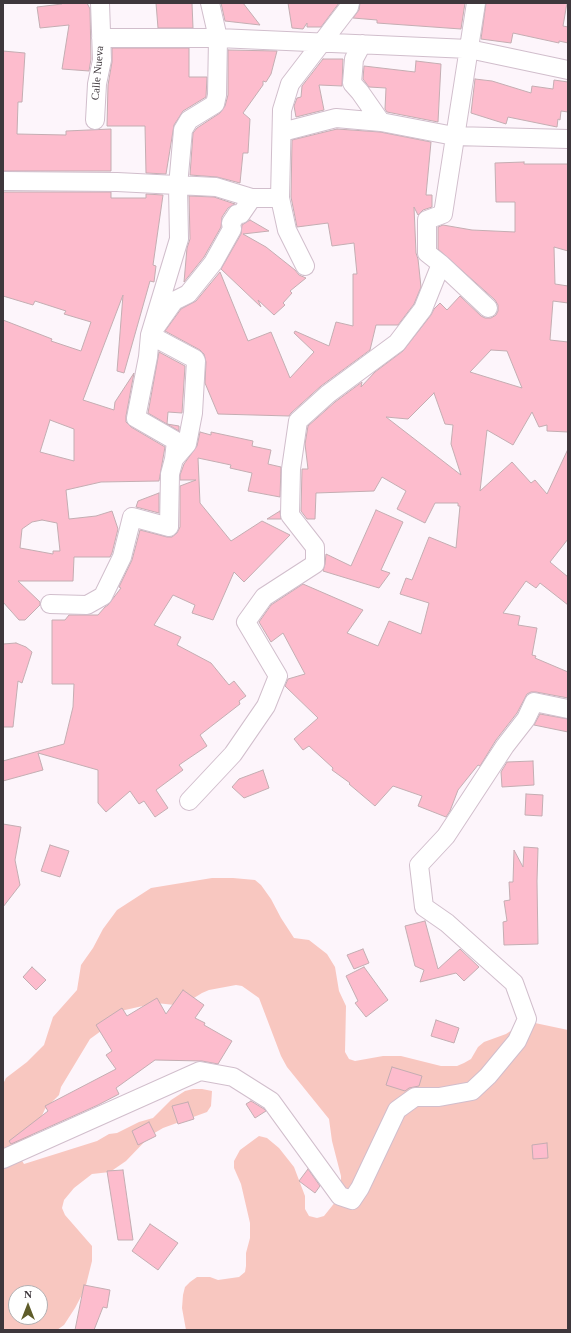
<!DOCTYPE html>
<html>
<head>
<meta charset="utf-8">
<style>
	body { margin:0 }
	#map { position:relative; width:571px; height:1333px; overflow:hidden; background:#fdf5fb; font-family:Georgia,serif }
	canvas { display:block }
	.frame { position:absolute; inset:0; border:4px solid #3e373c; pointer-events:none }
	.north { position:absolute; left:8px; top:1285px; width:40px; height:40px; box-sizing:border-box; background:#fff; border:1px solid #b2afb1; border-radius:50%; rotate:0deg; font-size:11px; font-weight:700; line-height:16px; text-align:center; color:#3e373c }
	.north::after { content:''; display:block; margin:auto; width:14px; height:18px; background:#5f5d2a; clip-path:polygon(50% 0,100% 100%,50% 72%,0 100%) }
</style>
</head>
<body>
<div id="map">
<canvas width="571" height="1333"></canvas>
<div class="frame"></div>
<div class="north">N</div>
</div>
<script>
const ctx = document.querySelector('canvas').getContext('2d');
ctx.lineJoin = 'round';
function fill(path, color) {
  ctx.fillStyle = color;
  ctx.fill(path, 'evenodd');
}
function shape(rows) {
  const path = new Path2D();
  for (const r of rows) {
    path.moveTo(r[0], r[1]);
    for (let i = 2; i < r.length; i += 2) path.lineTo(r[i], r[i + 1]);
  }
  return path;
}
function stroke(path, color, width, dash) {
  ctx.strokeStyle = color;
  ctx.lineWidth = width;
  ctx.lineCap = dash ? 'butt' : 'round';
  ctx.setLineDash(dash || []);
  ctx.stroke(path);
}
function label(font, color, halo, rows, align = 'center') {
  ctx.font = font + ' Georgia,serif';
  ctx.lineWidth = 3.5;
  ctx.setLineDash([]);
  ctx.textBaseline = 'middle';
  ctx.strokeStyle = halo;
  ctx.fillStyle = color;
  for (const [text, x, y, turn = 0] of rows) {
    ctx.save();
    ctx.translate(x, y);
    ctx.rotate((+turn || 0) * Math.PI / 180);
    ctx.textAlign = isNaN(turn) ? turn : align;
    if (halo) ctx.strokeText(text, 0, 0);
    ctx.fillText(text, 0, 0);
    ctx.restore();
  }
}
fill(shape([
	[212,878,233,878,255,880,261,885,271,899,281,918,294,938,309,940,327,954,335,967,339,991,346,1006,345,1052,349,1059,355,1061,383,1056,401,1056,441,1066,457,1066,464,1063,471,1059,478,1047,484,1042,506,1034,512,1030,535,1023,568,1030,568,1330,186,1330,182,1308,183,1295,185,1287,190,1282,197,1277,210,1277,218,1280,239,1277,245,1272,246,1266,246,1253,250,1238,250,1223,241,1184,234,1168,234,1161,240,1150,259,1136,267,1138,279,1148,294,1167,305,1196,305,1209,309,1216,317,1218,324,1216,336,1201,341,1188,341,1176,332,1141,329,1119,287,1067,281,1056,259,998,242,986,236,985,209,990,202,993,189,1001,175,1005,156,1003,125,1010,118,1014,101,1031,90,1039,61,1087,59,1095,45,1109,36,1129,24,1146,21,1159,24,1164,97,1141,109,1134,117,1133,139,1122,153,1118,171,1100,185,1091,193,1089,202,1089,212,1091,211,1106,207,1112,163,1128,151,1135,126,1161,110,1172,92,1174,74,1188,64,1200,62,1208,65,1215,92,1246,92,1261,85,1289,75,1308,64,1325,57,1330,3,1330,3,1084,6,1078,27,1062,44,1045,53,1017,77,990,81,965,93,948,103,929,117,910,151,888],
	[16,1293,40,1293,40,1317,16,1317]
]), '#f8c7c0');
const building = shape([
	[62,3,87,3,90,9,91,59,89,71,62,69,69,25,40,28,37,7,62,4,62,3],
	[156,3,192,3,193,28,158,28,156,3],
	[221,3,243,3,260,25,225,21,221,3],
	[288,3,339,3,321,27,307,27,307,23,303,29,292,28,288,3],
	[360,3,465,3,461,29,377,23,377,20,353,18,359,10,360,3],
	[486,3,567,3,563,26,568,27,568,43,559,41,559,43,513,33,511,43,481,39,486,3],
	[112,48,189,48,189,77,207,77,206,97,183,111,174,125,166,174,146,173,145,126,107,126,108,85,112,62,112,48],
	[228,50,277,51,271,74,266,82,263,81,263,85,243,113,250,119,248,153,243,153,240,183,217,177,190,175,193,133,197,128,220,113,225,106,228,95,228,50],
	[3,51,25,53,22,102,18,102,17,134,66,135,66,131,111,129,111,171,3,171,3,51],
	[323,59,343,59,342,86,319,85,324,110,296,117,294,106,297,98,301,97,302,86,323,59],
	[416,61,441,64,438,122,387,112,385,109,386,88,369,87,363,79,364,66,415,72,416,61],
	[475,79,492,81,531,93,532,86,553,89,554,80,568,82,568,112,561,111,560,120,558,119,557,127,508,117,506,124,471,113,475,79],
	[337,129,380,132,431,142,426,195,432,195,432,207,423,210,418,215,414,207,416,253,418,259,421,287,414,304,398,325,376,325,370,350,321,386,291,413,289,416,218,414,205,383,206,362,204,354,200,350,165,331,181,309,196,301,220,272,248,341,271,332,290,378,314,352,294,333,295,331,329,346,336,322,353,326,353,274,357,274,354,243,332,246,328,223,297,227,291,197,292,140,337,129],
	[524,162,524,164,568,164,568,251,554,247,555,284,568,286,568,303,553,301,550,340,568,342,568,432,547,431,547,425,539,427,532,412,513,445,487,430,480,491,512,462,531,483,535,480,547,494,568,449,568,539,550,562,568,577,568,605,540,583,536,588,526,581,503,613,520,616,518,625,537,628,532,655,536,656,535,658,568,672,568,698,536,692,531,692,527,694,517,713,496,740,480,766,478,765,458,790,450,811,446,817,418,806,422,796,393,786,375,806,349,784,350,783,332,770,333,768,309,746,303,750,294,739,318,718,285,686,288,679,305,674,283,633,271,642,259,622,271,605,303,584,363,610,347,633,378,646,389,621,421,634,429,603,400,594,406,578,412,580,429,537,456,548,460,506,458,506,458,503,435,503,425,523,397,509,406,491,382,477,374,491,316,493,315,519,307,519,301,511,302,469,308,469,305,444,308,426,335,402,362,382,361,387,375,372,403,351,431,315,434,309,440,303,447,310,460,296,481,316,485,318,491,318,496,315,498,311,498,305,495,300,438,249,438,227,443,225,472,230,515,232,515,202,496,202,495,163,524,162],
	[491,350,507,351,522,388,470,372,491,350],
	[434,393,445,424,453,425,451,444,461,475,386,417,408,419,434,393],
	[3,192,111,192,111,198,146,198,146,194,163,195,153,265,156,266,154,282,150,281,124,373,117,371,123,295,83,400,114,410,115,402,134,373,126,416,126,422,131,427,165,447,159,481,101,482,66,490,69,519,96,516,112,511,118,529,112,553,110,557,74,557,73,581,18,581,40,602,40,605,25,620,19,620,3,602,3,320,52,339,51,341,81,351,91,322,64,314,66,311,35,301,33,305,3,296,3,192],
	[50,420,74,429,74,461,40,452,50,420],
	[42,520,57,523,60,551,53,551,53,554,20,548,22,529,32,522,42,520],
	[189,196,214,197,235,204,228,208,222,217,221,227,204,257,184,282,187,248,190,239,189,196],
	[250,220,269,231,243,234,266,247,295,270,299,275,306,278,290,291,292,293,283,303,285,305,274,315,258,300,261,307,221,269,241,234,242,225,250,220],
	[159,352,185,366,182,413,168,412,167,424,179,426,179,431,148,413,159,352],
	[200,432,211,435,211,432,253,441,252,446,271,450,268,464,281,467,280,497,248,491,252,473,230,468,231,465,198,458,200,503,231,541,262,521,290,535,244,582,234,572,213,620,192,613,195,605,173,595,154,625,181,637,177,645,211,663,229,685,234,681,246,696,239,701,240,704,200,735,207,746,179,765,183,770,156,790,168,808,155,817,144,801,139,804,130,791,106,812,98,803,98,770,38,753,43,770,3,781,3,761,64,744,73,707,74,684,52,684,52,620,65,620,69,615,98,615,105,607,108,605,121,588,119,587,132,560,140,530,167,537,172,537,177,533,180,527,180,486,196,480,180,480,180,475,184,464,197,446,200,432],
	[159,493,159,513,136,507,138,501,159,493],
	[376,510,403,522,381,570,390,573,379,588,323,571,325,564,326,554,351,566,376,510],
	[280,511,281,519,267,519,280,511],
	[16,643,26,647,32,652,22,683,18,681,13,727,3,727,3,644,16,643],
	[540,714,568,719,568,732,534,725,540,714],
	[533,761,534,785,502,787,501,772,507,762,533,761],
	[263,770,269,788,244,798,232,787,239,779,263,770],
	[526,794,543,795,542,816,525,815,526,794],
	[3,824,21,827,15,860,20,885,3,907,3,824],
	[50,845,69,851,60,877,41,871,50,845],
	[524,847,538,848,537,881,538,944,504,945,503,922,507,921,504,901,510,900,509,882,513,882,514,850,523,867,524,847],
	[425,921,438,969,460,949,479,967,464,981,456,973,420,982,424,970,415,966,405,926,425,921],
	[363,949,369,963,354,969,347,955,363,949],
	[32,967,46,980,36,990,23,977,32,967],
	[364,967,388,1000,366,1017,355,1003,358,1001,346,976,364,967],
	[183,990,204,1005,195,1018,205,1023,204,1025,232,1041,218,1064,202,1061,155,1060,116,1088,119,1094,98,1105,11,1144,9,1141,48,1111,45,1106,116,1069,106,1055,112,1051,96,1025,122,1008,127,1016,157,998,166,1014,183,990],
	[436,1020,459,1028,454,1043,431,1036,436,1020],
	[392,1067,422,1076,419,1086,409,1088,405,1091,386,1085,392,1067],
	[251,1101,264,1109,266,1111,255,1118,246,1104,251,1101],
	[188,1102,194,1119,178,1124,172,1106,188,1102],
	[149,1122,156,1136,138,1145,132,1131,149,1122],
	[547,1143,548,1158,533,1159,532,1145,547,1143],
	[308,1169,320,1186,315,1193,299,1181,308,1169],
	[123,1170,133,1240,118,1240,107,1171,123,1170],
	[150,1224,178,1243,158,1270,132,1251,150,1224],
	[84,1285,110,1290,107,1308,103,1307,94,1330,75,1330,84,1285]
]);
fill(building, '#fdbccd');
stroke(building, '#c4adb2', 1);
const street = shape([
	[101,38,218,38,469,49,568,70],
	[362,44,354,59,352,83,360,92,381,122],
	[95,120,97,84,102,60,100,3],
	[282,132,336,118,381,122,454,136,568,139],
	[3,181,117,182,216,187,252,198,280,198],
	[441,264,488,308],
	[305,266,287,230,280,198,282,110,290,84,349,7,350,3],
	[174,459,176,441,136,418,148,357,150,335,179,239,178,186,183,130,189,120,215,104,217,95,218,38,210,3],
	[50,604,87,605,103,596,122,557,132,517,169,527,170,474,174,459,187,444,193,413,196,361,195,359,150,335,174,301,188,294,213,263,232,229,231,223,237,214,241,214,252,198],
	[189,801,233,754,266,706,278,676,246,622,264,597,315,564,315,547,290,515,291,469,298,421,328,394,397,343,423,309,441,264,427,253,427,220,443,214,476,3],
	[3,1159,200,1071,233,1077,271,1101,340,1196,352,1200,360,1188,397,1110,415,1097,439,1097,472,1091,488,1076,517,1041,527,1019,514,983,447,923,424,907,419,865,446,836,505,746,526,719,534,702,568,709]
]);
stroke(street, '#d1becc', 20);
stroke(street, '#fff', 18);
label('11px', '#3e373c', '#fff', [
	["Calle Nueva",98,73,-85]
]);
</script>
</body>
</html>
